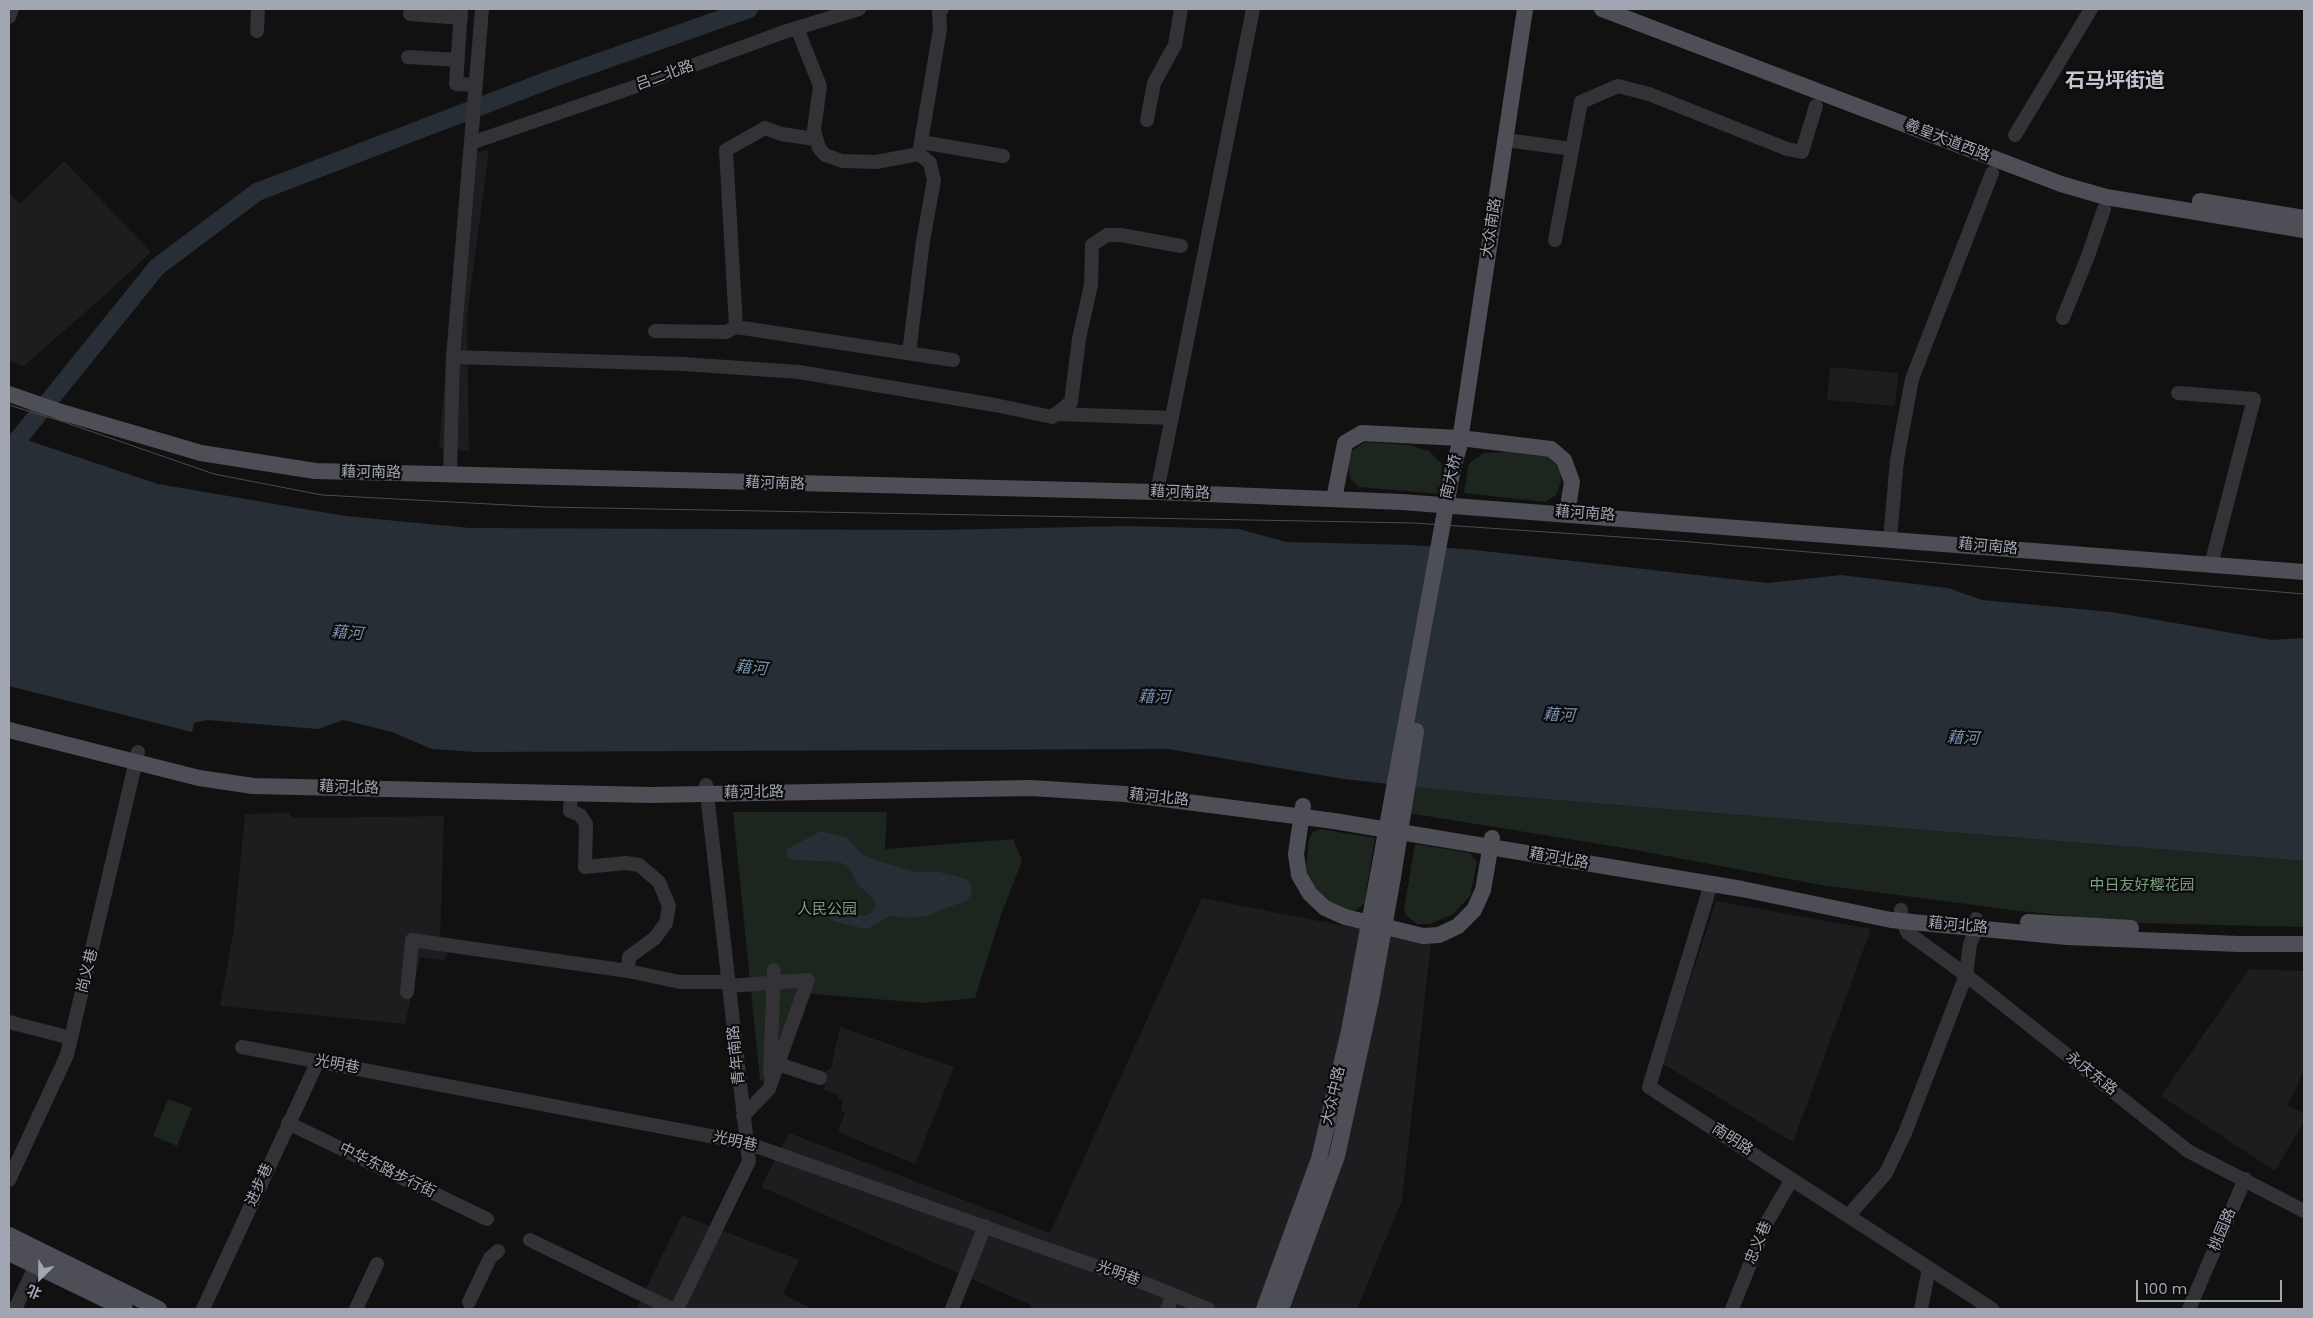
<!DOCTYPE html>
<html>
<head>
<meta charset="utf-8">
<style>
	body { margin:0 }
	#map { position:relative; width:2313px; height:1318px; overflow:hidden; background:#111112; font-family:Poppins,"Noto Sans SC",sans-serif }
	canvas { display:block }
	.frame { position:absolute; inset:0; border:10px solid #a2a6b3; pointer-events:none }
	.north { position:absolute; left:15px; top:1253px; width:50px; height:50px; -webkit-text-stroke:4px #0c0c0d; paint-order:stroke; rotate:203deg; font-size:14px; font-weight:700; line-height:20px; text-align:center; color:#a2a6b3 }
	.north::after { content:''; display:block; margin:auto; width:18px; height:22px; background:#a2a6b3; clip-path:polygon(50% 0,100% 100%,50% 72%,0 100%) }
	.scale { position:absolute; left:2136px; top:1280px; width:146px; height:22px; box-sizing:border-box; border:2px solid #a2a6b3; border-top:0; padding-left:6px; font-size:15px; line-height:18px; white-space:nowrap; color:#a2a6b3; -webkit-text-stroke:4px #0c0c0d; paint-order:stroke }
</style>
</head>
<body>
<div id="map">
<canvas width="2313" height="1318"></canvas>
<div class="frame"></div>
<div class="north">北</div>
<div class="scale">100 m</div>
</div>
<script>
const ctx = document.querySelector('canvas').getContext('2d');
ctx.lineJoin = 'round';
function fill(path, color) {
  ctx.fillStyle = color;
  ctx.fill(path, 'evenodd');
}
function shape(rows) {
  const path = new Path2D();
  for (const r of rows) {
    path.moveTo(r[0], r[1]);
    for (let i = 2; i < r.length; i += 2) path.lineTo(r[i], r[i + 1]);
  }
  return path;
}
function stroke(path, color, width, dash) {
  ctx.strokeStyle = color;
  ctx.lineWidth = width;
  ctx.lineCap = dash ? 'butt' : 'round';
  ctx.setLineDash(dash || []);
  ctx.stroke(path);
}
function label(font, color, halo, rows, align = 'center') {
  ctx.font = font + ' Poppins,"Noto Sans SC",sans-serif';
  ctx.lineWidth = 4.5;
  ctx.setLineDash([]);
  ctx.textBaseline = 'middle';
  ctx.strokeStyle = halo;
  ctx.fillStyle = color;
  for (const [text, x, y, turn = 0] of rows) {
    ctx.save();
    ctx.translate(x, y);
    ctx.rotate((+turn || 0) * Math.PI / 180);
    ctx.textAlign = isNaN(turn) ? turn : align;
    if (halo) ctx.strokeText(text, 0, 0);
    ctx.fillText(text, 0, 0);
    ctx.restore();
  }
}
fill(shape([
	[489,150,467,317,469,451,439,448,463,154],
	[64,161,151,252,106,294,24,366,9,361,9,193,20,204],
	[1830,367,1898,373,1895,406,1827,400],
	[290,813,292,818,444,816,440,937,453,939,445,960,420,957,405,1024,220,1006,233,935,245,814],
	[1202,898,1431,943,1402,1200,1357,1309,1030,1309,1031,1305,761,1187,789,1133,1050,1233],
	[1716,901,1871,929,1793,1142,1663,1064],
	[2249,969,2304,971,2304,1070,2288,1105,2304,1114,2304,1122,2275,1171,2161,1096],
	[840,1027,954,1067,915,1164,838,1132,845,1113,841,1111,843,1101,838,1099,839,1095,824,1090,825,1084,821,1082,824,1072,831,1068],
	[682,1215,799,1260,783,1294,812,1309,636,1309]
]), '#1d1d1f');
fill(shape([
	[1365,442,1409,445,1429,451,1442,464,1440,494,1359,487,1350,478,1348,464,1352,451],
	[1505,452,1548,457,1560,468,1561,482,1556,495,1545,502,1464,493,1469,463,1484,453],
	[1412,786,1482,794,2304,861,2304,927,2139,923,2020,911,1821,885,1630,849,1408,813],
	[733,812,887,812,885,849,1013,839,1022,861,1002,912,975,998,924,1003,802,993,770,1084,760,1080],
	[1320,829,1375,838,1364,904,1354,911,1341,911,1317,891,1306,869,1309,839,1313,832],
	[1415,844,1470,853,1477,862,1470,896,1453,914,1430,924,1417,924,1407,916,1404,910],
	[168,1099,192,1108,177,1146,153,1136]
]), '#1d251f');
fill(shape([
	[9,434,158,484,345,516,470,528,936,530,1127,526,1239,529,1286,542,1412,545,1475,550,1768,583,1841,575,1948,588,1982,600,2112,612,2272,640,2304,638,2304,861,1482,794,1344,779,1168,749,476,752,432,749,392,732,343,720,318,729,207,720,194,723,192,732,9,686],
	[821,831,846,837,862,854,875,860,916,872,939,872,966,879,971,885,972,893,967,901,942,909,928,916,912,918,890,916,869,928,861,928,833,921,828,916,835,913,866,916,873,911,876,905,873,898,857,884,851,871,846,865,839,862,793,860,787,857,787,849]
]), '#272e36');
stroke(shape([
	[9,446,19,438,157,267,257,192,554,78,749,9]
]), '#272e36', 18);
stroke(shape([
	[461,9,456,84,475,85],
	[410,14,461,18],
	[9,17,12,9],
	[797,28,820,86,814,130,819,148,825,155,842,161,876,162,919,154],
	[257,31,258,9],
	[408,57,458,60],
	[1147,120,1154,83,1175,45,1181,9],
	[2015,135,2091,9],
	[1506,140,1572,149],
	[921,142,1003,156],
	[471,143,631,88,784,32,859,9],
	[1555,240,1581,102,1618,86,1649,94,1787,149,1802,152,1816,106],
	[2063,318,2088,256,2104,209],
	[736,327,726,150,765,128,781,134,815,139],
	[655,331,726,332,736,327,953,360],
	[909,353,923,241,934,180,930,163,919,154,940,29,939,11,942,9],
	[453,357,683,364,799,372,995,405,1052,417,1071,402,1079,339,1091,285,1092,245,1107,235,1121,235,1181,246],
	[2178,393,2254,399,2211,565],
	[1055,414,1172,418],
	[450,475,453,357,482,9],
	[1157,492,1253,9],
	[1890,539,1897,460,1912,379,1992,173],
	[1711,884,1649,1087,1992,1309],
	[1901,910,1902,921,1908,933,1966,975,2188,1151,2304,1211],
	[628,971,680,982,729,982],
	[729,986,808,980,769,1089,743,1116],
	[407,992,412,940,628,971,629,957,655,938,666,923,669,906,659,882,639,865,626,863,585,867,586,824,580,815,570,811,571,794],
	[9,1022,71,1038],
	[242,1047,747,1143,1149,1285,1208,1309],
	[778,1064,820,1078],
	[770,1073,774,970],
	[288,1123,487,1219],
	[9,1180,67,1055,138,752],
	[1848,1216,1886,1173,1905,1133,1966,975,1970,944,1977,928,1976,919],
	[530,1240,672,1309],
	[469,1302,490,1258,498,1251],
	[15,1309,35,1267],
	[203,1309,318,1061],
	[356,1309,377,1264],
	[677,1309,749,1161,706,785],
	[952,1309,985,1226],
	[1167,1309,1173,1295],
	[1732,1309,1767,1222,1792,1179],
	[1921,1309,1929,1268],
	[2189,1309,2245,1179]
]), '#323237', 14);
stroke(shape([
	[1602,9,2061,184,2106,197,2304,230],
	[2200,201,2304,218],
	[9,394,61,412,201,453,315,471,1157,492,1402,502,2304,572],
	[1459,447,1525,9],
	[1334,499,1345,443,1362,433,1460,438,1551,449,1564,460,1572,482,1567,513],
	[9,730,199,778,253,786,650,795,1031,788,1125,794,1334,821,1742,889,1891,920,2067,937,2239,944,2304,944],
	[1303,806,1296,854,1299,875,1310,894,1325,908,1345,917,1423,936,1439,935,1458,926,1474,910,1483,890,1492,838],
	[2028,922,2131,928],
	[9,1235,159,1309],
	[9,1253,125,1309],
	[1264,1309,1319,1159,1349,1031,1378,875],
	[1281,1309,1337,1156,1371,1000,1393,877]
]), '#4e4f56', 16);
stroke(shape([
	[9,405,64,422,214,474,322,495,545,507,1414,523,1679,541,2304,594]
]), '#4b4c52', 1);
stroke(shape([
	[1378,875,1453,468,1459,447],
	[1393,877,1416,731]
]), '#4e4f56', 16);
label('15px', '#a2a6b3', '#0c0c0d', [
	["吕二北路",665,76,-20],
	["羲皇大道西路",1947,141,21],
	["大众南路",1492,228,-81],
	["藉河南路",371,473,1],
	["南大桥",1452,477,-77],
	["藉河南路",775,484,2],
	["藉河南路",1180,493,2],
	["藉河南路",1585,514,4],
	["藉河南路",1988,547,5],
	["藉河北路",349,788,2],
	["藉河北路",754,793,-1],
	["藉河北路",1159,798,6],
	["藉河北路",1559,859,10],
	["藉河北路",1958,926,5],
	["尚义巷",88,971,-76],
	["青年南路",737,1055,-96],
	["光明巷",337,1065,11],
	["永庆东路",2091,1074,38],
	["大众中路",1334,1096,-77],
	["南明路",1732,1140,33],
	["光明巷",735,1142,13],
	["中华东路步行街",387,1171,26],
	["进步巷",260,1185,-66],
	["桃园路",2223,1230,-67],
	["忠义巷",1759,1243,-67],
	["光明巷",1118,1274,20]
]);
label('15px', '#799f7e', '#0c0c0d', [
	["中日友好樱花园",2142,886],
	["人民公园",827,910]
]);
label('italic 16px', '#7891af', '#0c0c0d', [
	["藉河",347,634,4],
	["藉河",751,669,5],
	["藉河",1154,698,1],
	["藉河",1559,716,3],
	["藉河",1963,739,3]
]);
label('bold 20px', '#c3c5cf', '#0c0c0d', [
	["石马坪街道",2115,82]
]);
</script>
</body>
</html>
